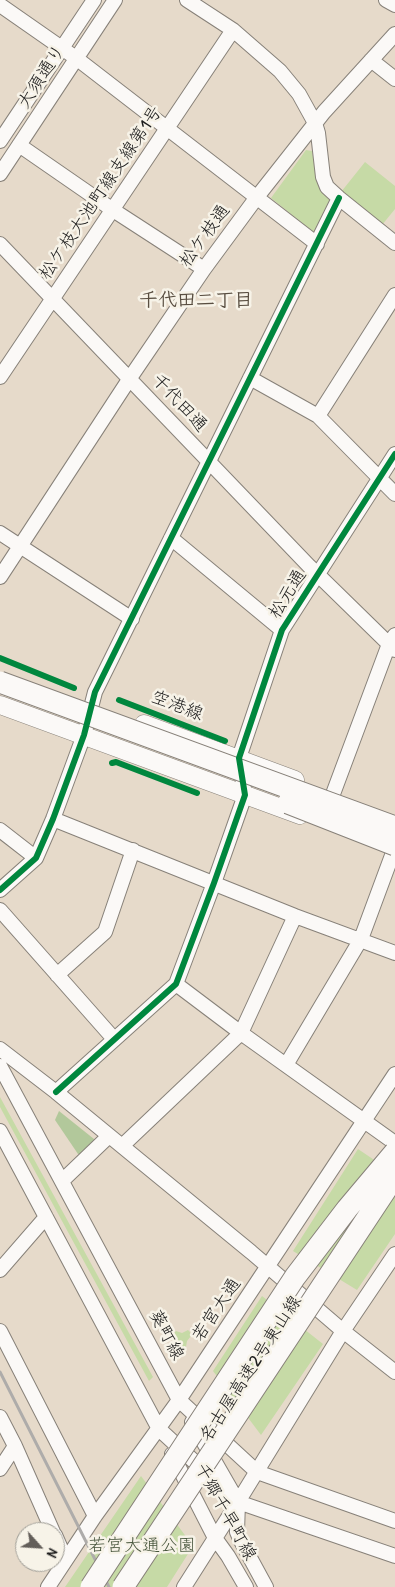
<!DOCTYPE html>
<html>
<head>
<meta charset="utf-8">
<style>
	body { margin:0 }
	#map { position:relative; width:395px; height:1587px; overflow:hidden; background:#e6daca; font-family:"Patrick Hand",sans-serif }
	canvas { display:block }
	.north { position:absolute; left:15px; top:1522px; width:50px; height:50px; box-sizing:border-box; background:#f7f3e8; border:1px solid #9f9d96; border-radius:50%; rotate:116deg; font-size:14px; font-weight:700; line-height:20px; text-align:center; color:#1c1c1c }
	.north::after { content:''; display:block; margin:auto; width:18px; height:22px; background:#635e59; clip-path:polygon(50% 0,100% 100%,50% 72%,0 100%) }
</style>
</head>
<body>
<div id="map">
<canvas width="395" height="1587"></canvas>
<div class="north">N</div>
</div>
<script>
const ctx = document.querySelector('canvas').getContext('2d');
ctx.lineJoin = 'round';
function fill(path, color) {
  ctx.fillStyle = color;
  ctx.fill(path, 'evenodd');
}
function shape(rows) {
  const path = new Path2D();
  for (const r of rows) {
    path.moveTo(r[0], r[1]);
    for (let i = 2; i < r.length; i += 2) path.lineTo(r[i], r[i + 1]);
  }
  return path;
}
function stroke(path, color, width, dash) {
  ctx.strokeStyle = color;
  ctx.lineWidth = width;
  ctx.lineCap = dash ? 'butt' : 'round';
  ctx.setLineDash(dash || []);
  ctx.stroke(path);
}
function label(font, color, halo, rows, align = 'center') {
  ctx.font = font + ' "Patrick Hand","Klee One",sans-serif';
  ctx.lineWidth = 5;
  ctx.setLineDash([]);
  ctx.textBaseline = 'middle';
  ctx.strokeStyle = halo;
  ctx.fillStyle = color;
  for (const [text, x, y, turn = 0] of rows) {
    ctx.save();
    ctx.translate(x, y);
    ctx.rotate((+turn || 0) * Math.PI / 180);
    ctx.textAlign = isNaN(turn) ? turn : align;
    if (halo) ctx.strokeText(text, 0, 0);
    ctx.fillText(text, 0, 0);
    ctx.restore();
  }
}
fill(shape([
	[306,150,312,151,316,176,329,198,330,203,316,232,312,231,271,198],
	[365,162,395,186,395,209,382,225,341,192],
	[0,1097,153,1377,149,1381,0,1107],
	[358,1149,395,1174,395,1234,357,1290,293,1251],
	[262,1296,323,1344,261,1435,213,1371],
	[188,1330,190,1332,191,1336,187,1341,186,1347,181,1348,179,1346,179,1342,173,1338,173,1334,176,1331,182,1333],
	[141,1476,193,1546,167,1587,65,1587]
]), '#c6daa6');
fill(shape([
	[59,1111,94,1139,95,1143,82,1155,78,1154,55,1120]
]), '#b2c89b');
const minor = shape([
	[187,0,233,30,280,71,299,94,315,123,318,133,323,177,327,187,339,198,395,243],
	[386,0,395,5],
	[0,5,76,58,317,244],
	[371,60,395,79],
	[0,141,94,0],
	[19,145,113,210,204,269],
	[0,174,115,0],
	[0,244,309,566,395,650],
	[0,377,233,30],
	[250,378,318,416,395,494],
	[318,416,395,295],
	[0,533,132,619],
	[171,538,282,630],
	[0,577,130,378,204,269,257,197,324,112,395,34],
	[333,794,389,644,395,635],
	[53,819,295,916,395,953],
	[0,830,36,858],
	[0,890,36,858,53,819,84,735,95,692,339,198],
	[0,910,114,1039],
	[57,975,105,932,133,850],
	[176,984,241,1033,395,1143],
	[0,1049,56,1092,251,1252,343,1331,395,1372],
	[286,1065,361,939,394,850],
	[0,1066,179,1400,257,1472,395,1521],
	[56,1092,176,984,214,883,245,795,239,758,282,630,395,454],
	[0,1131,159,1429,238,1502,395,1556],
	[122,1146,241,1033,295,916],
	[62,1181,109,1136],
	[0,1270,46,1217],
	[0,1331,95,1516],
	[0,1417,15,1446,53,1532],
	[192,1422,238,1502,237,1532,241,1541,266,1587],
	[172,1454,215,1538,228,1556,246,1587],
	[0,1469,15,1446],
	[55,1535,66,1560],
	[48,1587,95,1516,179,1400,395,1074],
	[184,1587,238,1502,343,1331,395,1254]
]);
const major = shape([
	[0,705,300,815],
	[144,724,295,780]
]);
stroke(minor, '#878179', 16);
stroke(major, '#878179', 19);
stroke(minor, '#fbf9f7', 14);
stroke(major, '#fbf9f7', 18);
stroke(shape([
	[0,1372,109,1587]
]), '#aeacaa', 3);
const highwayBridge = shape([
	[0,682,395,827],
	[288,803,395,845],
	[91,1587,295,1277,347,1209,395,1152],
	[123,1587,395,1176]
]);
stroke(highwayBridge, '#878179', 23, []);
stroke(highwayBridge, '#fbf9f7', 21);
stroke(shape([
	[0,658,74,688],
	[119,700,225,741],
	[112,763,116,762,197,793],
	[0,890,36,858,53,819,84,735,95,692,339,198],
	[56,1092,176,984,214,883,245,795,239,758,282,630,395,454]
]), '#00873e', 6);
label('18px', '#1c1c1c', '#f7f3e8', [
	["大須通り",42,77,-57],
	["松ケ枝大池町線支線第1号",101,193,-56],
	["松ケ枝通",205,236,-54],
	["千代田通",179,403,47],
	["松元通",288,594,-58],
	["空港線",177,706,21],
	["若宮大通",217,1310,-56],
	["葵町線",166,1335,62],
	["名古屋高速2号東山線",251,1369,-57],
	["千郷千早町線",225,1512,61]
]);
label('18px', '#47553c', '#f7f3e8', [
	["若宮大通公園",142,1546]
]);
label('bold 19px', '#594e41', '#f7f3e8', [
	["千代田二丁目",196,301]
]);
</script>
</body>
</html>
